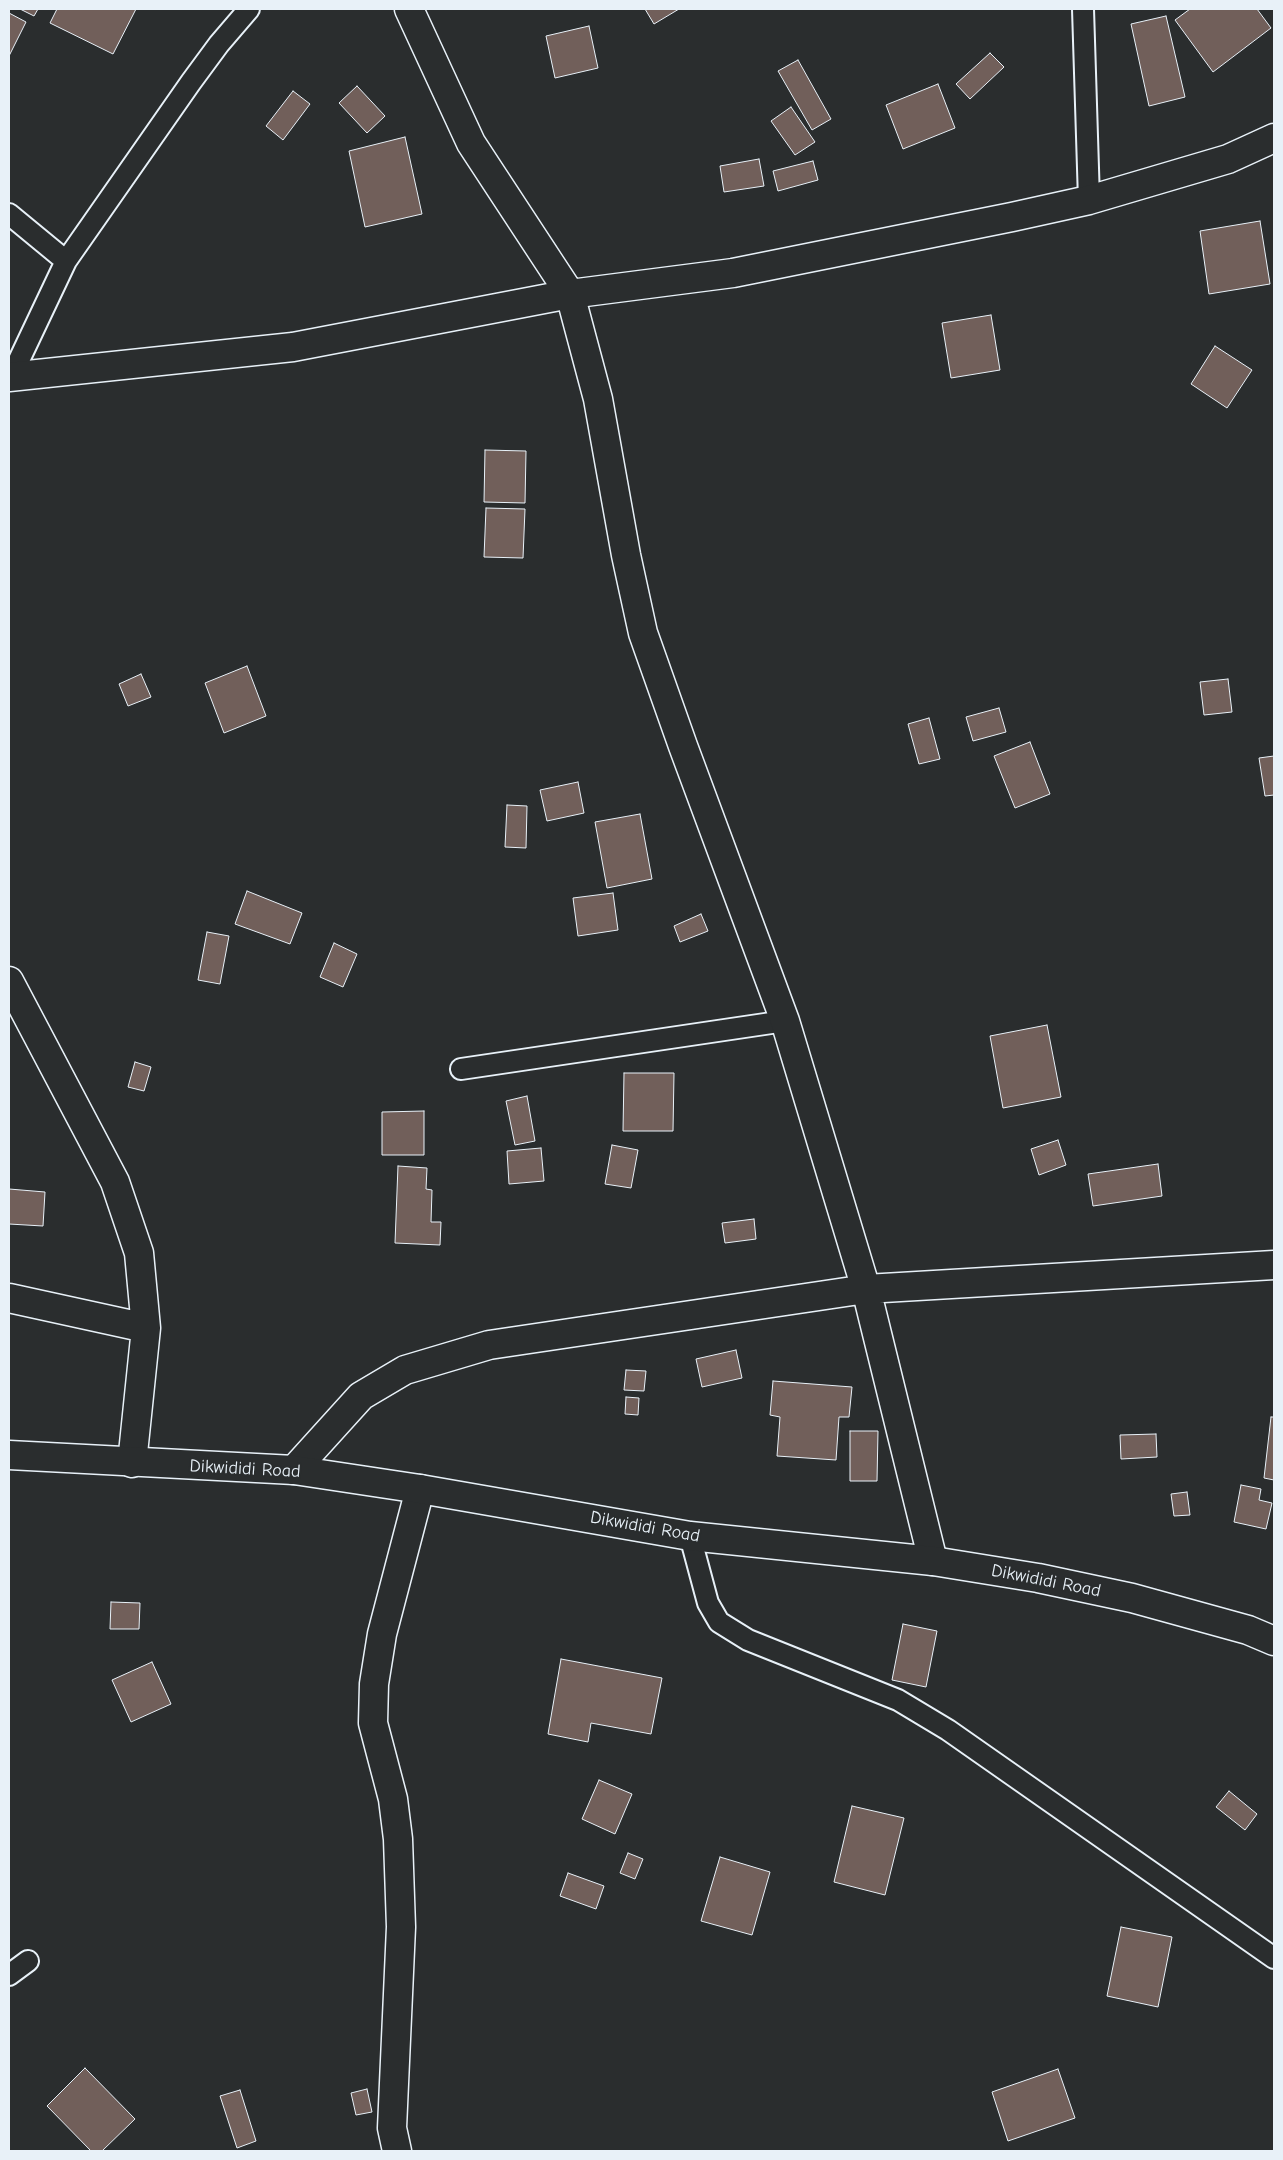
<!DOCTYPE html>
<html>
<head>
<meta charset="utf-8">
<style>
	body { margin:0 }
	#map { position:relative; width:1283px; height:2160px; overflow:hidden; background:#2a2d2e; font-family:"Comic Neue",sans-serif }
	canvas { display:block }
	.frame { position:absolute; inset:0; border:10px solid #e8f1f8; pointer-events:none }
</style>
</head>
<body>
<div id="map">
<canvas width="1283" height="2160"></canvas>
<div class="frame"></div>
</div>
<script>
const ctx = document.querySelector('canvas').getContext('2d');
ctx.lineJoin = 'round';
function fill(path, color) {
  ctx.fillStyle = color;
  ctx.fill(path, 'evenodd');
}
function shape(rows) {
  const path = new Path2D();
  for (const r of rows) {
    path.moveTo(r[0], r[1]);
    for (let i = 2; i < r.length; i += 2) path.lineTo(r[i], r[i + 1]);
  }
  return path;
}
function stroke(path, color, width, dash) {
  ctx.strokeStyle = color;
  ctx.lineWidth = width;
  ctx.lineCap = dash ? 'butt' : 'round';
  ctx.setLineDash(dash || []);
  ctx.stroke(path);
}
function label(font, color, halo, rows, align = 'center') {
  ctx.font = font + ' "Comic Neue",sans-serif';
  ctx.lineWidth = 4;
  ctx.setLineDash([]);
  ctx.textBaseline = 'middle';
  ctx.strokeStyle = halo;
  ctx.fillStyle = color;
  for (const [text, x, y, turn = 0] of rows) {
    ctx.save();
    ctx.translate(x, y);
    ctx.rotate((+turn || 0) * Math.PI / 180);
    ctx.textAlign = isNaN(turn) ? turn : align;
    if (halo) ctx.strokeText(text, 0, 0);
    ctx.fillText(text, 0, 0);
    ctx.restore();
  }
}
const building = shape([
	[20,9,38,9,34,16,20,9],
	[57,9,136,9,113,54,50,23,57,9],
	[645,9,679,9,654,24,645,9],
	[1190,9,1257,9,1271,28,1213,72,1175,20,1190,9],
	[9,13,26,22,9,56,9,13],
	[1166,16,1185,97,1149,106,1131,24,1166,16],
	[589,26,598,68,555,78,546,36,589,26],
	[990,53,1004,67,970,99,956,84,990,53],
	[798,60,831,119,812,130,778,71,798,60],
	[938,84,955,128,903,149,886,105,938,84],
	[357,86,385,116,367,133,339,103,357,86],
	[293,91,310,104,283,140,266,126,293,91],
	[791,107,815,142,795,155,771,121,791,107],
	[405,137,422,214,365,227,349,151,405,137],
	[759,159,764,186,724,192,720,166,759,159],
	[813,161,818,180,778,191,773,171,813,161],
	[1260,221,1270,284,1209,294,1200,231,1260,221],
	[991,315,1000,370,951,378,942,323,991,315],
	[1215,346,1252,370,1227,408,1191,384,1215,346],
	[485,450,526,451,525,503,484,502,485,450],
	[486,508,525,509,523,558,484,557,486,508],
	[247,666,266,716,224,733,205,683,247,666],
	[141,674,151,697,128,706,119,684,141,674],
	[1228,679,1232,712,1204,715,1200,682,1228,679],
	[999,708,1006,732,973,741,966,717,999,708],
	[929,718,940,759,919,764,908,724,929,718],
	[1030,742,1050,794,1015,808,994,756,1030,742],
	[1274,756,1274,795,1265,796,1259,758,1274,756],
	[578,782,584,813,547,821,540,790,578,782],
	[507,805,527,806,526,848,505,847,507,805],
	[640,814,652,879,607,888,595,822,640,814],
	[247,891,302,913,290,944,235,924,247,891],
	[613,893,618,930,578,936,573,898,613,893],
	[701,914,708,931,680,942,674,926,701,914],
	[207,932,229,936,220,984,198,980,207,932],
	[334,943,357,954,343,987,320,977,334,943],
	[1047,1025,1061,1097,1003,1108,990,1036,1047,1025],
	[135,1062,151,1067,144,1091,128,1087,135,1062],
	[624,1073,674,1073,673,1131,623,1131,624,1073],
	[527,1096,535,1141,515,1145,506,1101,527,1096],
	[424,1111,424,1155,382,1155,382,1112,424,1111],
	[1058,1140,1066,1165,1039,1175,1031,1149,1058,1140],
	[612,1145,638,1150,631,1188,605,1184,612,1145],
	[541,1148,544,1181,509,1184,507,1151,541,1148],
	[1158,1164,1162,1196,1093,1206,1088,1174,1158,1164],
	[398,1166,427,1168,426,1189,432,1190,431,1222,441,1222,440,1245,395,1243,398,1166],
	[9,1189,45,1192,43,1226,9,1224,9,1189],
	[754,1219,756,1239,725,1243,722,1223,754,1219],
	[736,1350,742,1378,702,1387,696,1359,736,1350],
	[626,1370,646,1371,644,1391,624,1390,626,1370],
	[773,1381,852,1387,849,1417,839,1417,836,1460,777,1456,780,1417,770,1415,773,1381],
	[626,1397,639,1398,638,1415,625,1414,626,1397],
	[1271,1417,1274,1417,1274,1480,1264,1478,1271,1417],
	[850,1431,878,1431,877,1481,850,1481,850,1431],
	[1156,1434,1157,1457,1121,1459,1120,1435,1156,1434],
	[1241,1485,1261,1489,1259,1500,1272,1503,1266,1529,1234,1522,1241,1485],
	[1187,1492,1190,1515,1174,1516,1171,1494,1187,1492],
	[111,1602,140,1603,139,1629,110,1629,111,1602],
	[903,1624,937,1631,926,1687,892,1680,903,1624],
	[561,1659,662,1678,651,1734,591,1723,588,1742,548,1734,561,1659],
	[152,1662,171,1704,131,1722,112,1680,152,1662],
	[599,1780,632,1794,615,1834,582,1819,599,1780],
	[1229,1791,1257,1814,1245,1830,1216,1807,1229,1791],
	[852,1806,904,1818,885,1895,834,1882,852,1806],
	[628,1853,643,1859,635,1879,620,1873,628,1853],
	[720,1857,770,1872,752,1935,701,1921,720,1857],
	[568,1873,604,1886,596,1909,560,1896,568,1873],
	[1121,1927,1172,1937,1158,2007,1107,1996,1121,1927],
	[85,2068,135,2119,102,2151,91,2151,47,2106,85,2068],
	[1058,2069,1075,2118,1008,2141,992,2092,1058,2069],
	[367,2089,372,2112,356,2115,351,2093,367,2089],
	[240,2090,256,2141,237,2148,220,2096,240,2090]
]);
fill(building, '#715f5a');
stroke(building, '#e8f1f8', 1);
const service = shape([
	[1083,9,1089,200],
	[9,214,66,261],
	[11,377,66,261,191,82,219,44,249,9],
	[461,1069,785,1021],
	[690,1536,708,1603,719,1622,748,1640,898,1700,948,1730,1274,1958],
	[9,1975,28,1961]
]);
const minor = shape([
	[409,9,471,143,570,294,733,273,1012,217,1089,200,1228,159,1274,138],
	[9,377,293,347,570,294,598,399,626,555,643,633,683,746,785,1021,866,1289,933,1561],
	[9,981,115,1182,139,1253,146,1328,9,1298],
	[132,1463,146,1328],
	[294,1470,361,1396,405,1370,489,1345,866,1289,1274,1265],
	[397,2151,392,2128,401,1927,398,1839,393,1799,373,1723,374,1684,382,1634,420,1489]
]);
const tertiary = shape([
	[9,1455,294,1470,420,1489,690,1536,933,1561,1038,1578,1132,1598,1248,1630,1274,1641]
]);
stroke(service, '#e8f1f8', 24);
stroke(minor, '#e8f1f8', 31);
stroke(tertiary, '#e8f1f8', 31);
stroke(service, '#2a2d2e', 20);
stroke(minor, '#2a2d2e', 28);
stroke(tertiary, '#2a2d2e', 28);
label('18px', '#e8f1f8', '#2a2d2e', [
	["Dikwididi Road",245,1469,3],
	["Dikwididi Road",645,1527,10],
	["Dikwididi Road",1046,1581,11]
]);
</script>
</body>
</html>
